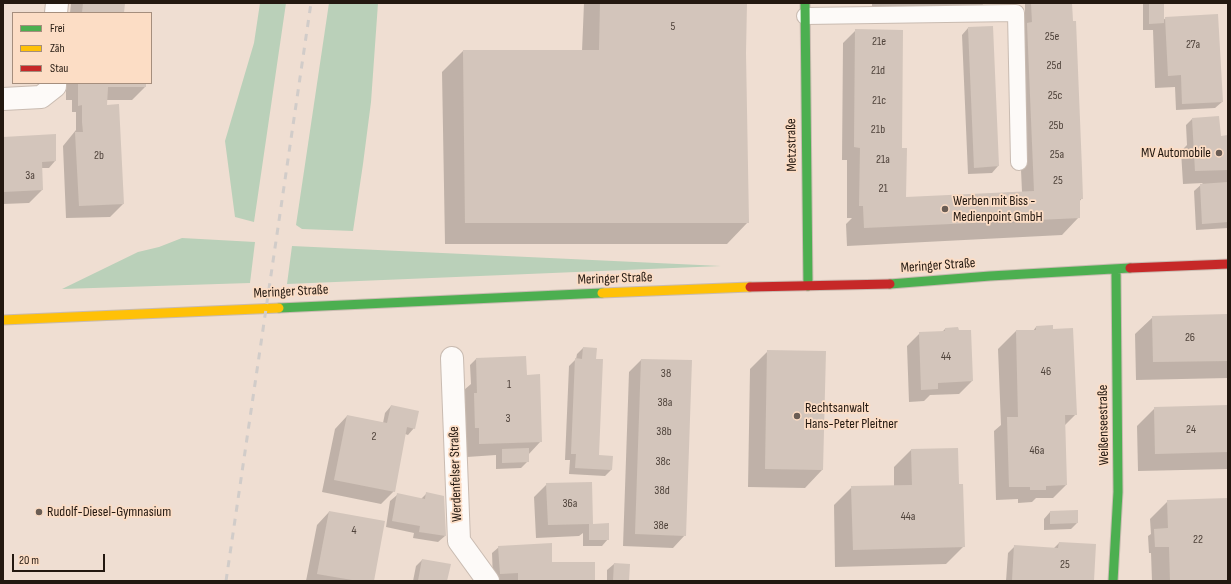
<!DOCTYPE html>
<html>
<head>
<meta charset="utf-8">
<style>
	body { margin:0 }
	#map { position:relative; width:1231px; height:584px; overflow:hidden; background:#efded2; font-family:"Sofia Sans Condensed",sans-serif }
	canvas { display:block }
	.frame { position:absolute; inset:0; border:4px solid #231810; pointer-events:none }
	.legend { position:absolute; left:12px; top:12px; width:140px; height:72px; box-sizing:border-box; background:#fcddc5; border:1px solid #a58e7d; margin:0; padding:5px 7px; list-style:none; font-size:12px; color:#231810 }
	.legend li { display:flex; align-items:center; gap:8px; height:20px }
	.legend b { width:20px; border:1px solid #a58e7d }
	.scale { position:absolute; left:12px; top:554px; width:93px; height:18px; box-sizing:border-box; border:2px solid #231810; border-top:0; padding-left:5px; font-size:12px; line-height:14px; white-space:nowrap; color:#231810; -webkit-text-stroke:3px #fcddc5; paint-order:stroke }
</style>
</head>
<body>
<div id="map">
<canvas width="1231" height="584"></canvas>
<div class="frame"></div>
<ul class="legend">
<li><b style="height:5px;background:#4caf50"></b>Frei</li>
<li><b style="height:5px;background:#ffc107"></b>Zäh</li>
<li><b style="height:5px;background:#c62828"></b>Stau</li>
</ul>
<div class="scale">20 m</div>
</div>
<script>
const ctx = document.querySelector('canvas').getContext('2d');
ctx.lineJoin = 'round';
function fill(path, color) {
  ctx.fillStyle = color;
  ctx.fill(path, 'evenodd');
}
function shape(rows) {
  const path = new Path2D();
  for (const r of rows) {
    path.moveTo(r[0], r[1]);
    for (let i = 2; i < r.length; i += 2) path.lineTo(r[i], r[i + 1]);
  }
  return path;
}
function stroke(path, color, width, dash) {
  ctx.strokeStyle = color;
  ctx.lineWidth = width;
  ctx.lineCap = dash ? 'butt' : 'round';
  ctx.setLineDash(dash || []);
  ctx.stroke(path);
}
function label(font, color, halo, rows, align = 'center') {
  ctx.font = font + ' "Sofia Sans Condensed",sans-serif';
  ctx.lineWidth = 3.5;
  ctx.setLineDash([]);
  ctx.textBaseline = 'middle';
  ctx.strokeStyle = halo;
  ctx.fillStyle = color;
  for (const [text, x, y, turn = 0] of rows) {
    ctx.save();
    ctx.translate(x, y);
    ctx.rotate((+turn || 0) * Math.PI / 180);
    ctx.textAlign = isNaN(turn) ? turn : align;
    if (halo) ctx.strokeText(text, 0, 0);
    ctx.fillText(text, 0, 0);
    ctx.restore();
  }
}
fill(shape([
	[260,3,286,3,254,222,235,217,225,141,254,43],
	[329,3,378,3,371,102,363,164,353,231,302,229,296,225],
	[182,238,255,242,250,283,62,289,138,252,159,247],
	[292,246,721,266,287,284]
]), '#bad0b9');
fill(shape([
	[71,3,124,3,123,13,70,13],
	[584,3,746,3,745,53,748,222,727,244,445,244,442,72,463,51,582,51],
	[872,3,984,3,981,7,872,6],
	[1025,3,1071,3,1082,198,1079,202,1079,217,1062,235,847,246,846,224,852,218,847,218,847,160,842,160,843,43,856,30,901,149,906,198,1022,192,1015,36,1025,26],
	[1143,3,1163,3,1163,20,1166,18,1222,102,1215,108,1176,110,1175,87,1155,88,1153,30,1143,30],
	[968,28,998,166,992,173,968,174,962,35],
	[66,83,145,83,145,87,132,100,107,100,106,106,118,105,123,204,110,217,66,218,63,146,76,130,76,112,72,112,72,100,66,100],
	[1192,119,1218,137,1228,136,1228,228,1196,230,1194,191,1203,183,1183,184,1181,151,1187,145,1186,125],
	[3,138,55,161,49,168,41,168,42,190,29,203,3,204],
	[1228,315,1228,378,1136,380,1135,334,1153,317],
	[1036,327,1076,414,1064,426,1066,485,1053,498,1036,498,1032,502,1018,503,1018,499,996,500,994,431,1001,425,998,349,1016,331,1033,331],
	[945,329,972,381,959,394,930,395,924,401,909,402,907,346,920,333,942,332],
	[583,348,598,456,611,470,605,476,569,474,570,460,565,460,569,366,576,359,577,354],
	[768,351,822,470,805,488,748,487,750,369],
	[476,359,526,376,541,441,528,455,528,461,521,468,496,469,496,455,467,457,466,440,463,440,461,407,465,403,464,390,471,384,470,365],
	[641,360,685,535,673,548,623,546,629,372],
	[391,406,414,428,408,435,405,434,394,491,381,504,322,492,335,429,347,416,383,423,385,413],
	[1228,406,1228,469,1138,471,1137,426,1155,408],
	[911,450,958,485,964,546,946,564,835,567,834,505,852,487,894,486,894,467],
	[547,484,608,539,602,546,583,546,583,533,579,536,536,538,534,497],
	[427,493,445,536,438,542,413,538,414,533,386,527,390,501,397,495,421,499],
	[1168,501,1228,528,1228,581,1152,581,1151,553,1149,553,1148,536,1151,534,1150,519],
	[329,512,373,581,306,581,317,525],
	[1050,512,1077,523,1071,529,1044,530,1044,519],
	[1059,543,1093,581,1006,581,1008,553,1015,546,1053,549],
	[499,547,550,563,594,581,493,580,492,553],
	[422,560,446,581,413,581,416,566],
	[614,564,628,581,607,581,607,570]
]), '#0003');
fill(shape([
	[83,3,125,3,124,13,82,13],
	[600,3,747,3,746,53,749,223,465,223,463,50,599,50],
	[1031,3,1072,3,1073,21,1076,21,1082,169,1083,199,1080,199,1080,218,864,228,863,206,859,206,860,148,854,147,855,29,903,30,902,148,907,148,906,197,1034,191,1027,23,1032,22],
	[1149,3,1164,3,1164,23,1149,24],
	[1218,14,1223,102,1182,104,1181,75,1168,76,1165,17],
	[993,26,999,166,974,168,968,27],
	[78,83,146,83,146,87,108,87,107,105,119,104,124,204,79,206,75,132,83,132,82,122,82,105,78,106],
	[1219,116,1221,136,1228,135,1228,170,1195,171,1192,118],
	[56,134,56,161,42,162,43,190,3,192,3,137],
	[1228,182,1228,222,1202,224,1200,184],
	[1228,314,1228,361,1153,362,1152,316],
	[1053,325,1053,329,1073,328,1077,415,1065,415,1067,485,1046,486,1046,490,1030,490,1030,487,1009,487,1007,417,1018,417,1016,330,1036,330,1036,326],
	[958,327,959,330,971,330,973,381,938,383,938,389,921,390,919,332,945,331,945,328],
	[583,347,597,348,596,359,603,359,599,455,613,456,612,470,575,468,576,454,571,454,575,358,582,359],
	[767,350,826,351,823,470,765,469],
	[526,356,527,375,540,374,542,442,479,444,479,428,475,428,474,393,477,393,476,358],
	[641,359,692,360,686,536,635,534],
	[391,405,419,411,415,429,407,427,395,492,334,480,347,415,387,423],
	[1228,405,1228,452,1155,454,1154,407],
	[529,448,529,462,502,463,502,449],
	[958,448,959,484,963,484,965,547,853,550,851,486,912,485,911,449],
	[592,482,593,524,609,523,609,540,589,540,589,524,548,525,546,483],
	[426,492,444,496,446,536,419,532,420,526,392,521,397,493,425,499],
	[1228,498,1228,580,1170,581,1169,547,1155,547,1154,529,1168,528,1167,500],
	[1078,510,1078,523,1050,524,1050,511],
	[329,511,385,521,374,581,358,581,317,574],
	[1059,542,1096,544,1094,581,1012,581,1014,545,1058,548],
	[552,543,552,562,595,562,595,581,518,581,518,573,500,574,498,546],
	[422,559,451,564,447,581,418,581],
	[614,563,630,564,629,581,613,581]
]), '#d3c5bb');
const lane = shape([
	[805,16,1016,13,1019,162]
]);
const street = shape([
	[56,13,57,3],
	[3,99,41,97,55,86,55,83],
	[452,358,459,541,488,581]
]);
const fast = shape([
	[805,3,808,286],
	[890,284,990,276,1130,268],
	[279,308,602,293],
	[1113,581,1118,492,1116,269]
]);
const slow = shape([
	[602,293,750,287],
	[3,320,279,308]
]);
const jam = shape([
	[1130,268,1228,264],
	[750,287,890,284]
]);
stroke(lane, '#c9bbb1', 18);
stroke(street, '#c9bbb1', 24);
stroke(fast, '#c9bbb1', 11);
stroke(slow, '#c9bbb1', 11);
stroke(jam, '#c9bbb1', 11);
stroke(lane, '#fdfaf8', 16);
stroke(street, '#fdfaf8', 22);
stroke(fast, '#4caf50', 9);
stroke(slow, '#ffc107', 9);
stroke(jam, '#c62828', 9);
stroke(shape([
	[226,581,311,3]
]), '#d1ccc9', 3, [7, 7]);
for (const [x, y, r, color] of [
	[1219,153,4,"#6a5d54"],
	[945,209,4,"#6a5d54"],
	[797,416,4,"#6a5d54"],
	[39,512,4,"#6a5d54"]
]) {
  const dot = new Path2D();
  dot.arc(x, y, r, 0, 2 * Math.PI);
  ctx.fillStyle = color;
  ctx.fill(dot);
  stroke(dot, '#fcddc5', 1.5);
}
label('12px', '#4f433b', null, [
	["5",673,27],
	["25e",1052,37],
	["21e",879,42],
	["27a",1193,45],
	["25d",1054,66],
	["21d",878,71],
	["25c",1055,96],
	["21c",879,101],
	["25b",1056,126],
	["21b",878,130],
	["25a",1057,155],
	["2b",99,156],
	["21a",883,160],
	["3a",30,176],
	["25",1058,181],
	["21",883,189],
	["26",1190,338],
	["44",946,357],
	["46",1046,372],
	["38",666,374],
	["1",509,385],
	["38a",665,403],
	["3",508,419],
	["24",1191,430],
	["38b",664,432],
	["2",374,437],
	["46a",1037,451],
	["38c",663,462],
	["38d",662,491],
	["36a",570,504],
	["44a",908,517],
	["38e",661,526],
	["4",354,531],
	["22",1198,540],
	["25",1065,565]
]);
label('14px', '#231810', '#fcddc5', [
	["Metzstraße",792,145,-91],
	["Meringer Straße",938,266,-4],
	["Meringer Straße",615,279,-2],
	["Meringer Straße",291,292,-3],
	["Weißenseestraße",1104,425,-91],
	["Werdenfelser Straße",456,474,-92]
]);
label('14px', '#231810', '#fcddc5', [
	["MV Automobile",1211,153,"right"],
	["Werben mit Biss -",953,201],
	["Medienpoint GmbH",953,217],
	["Rechtsanwalt",805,408],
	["Hans-Peter Pleitner",805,424],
	["Rudolf-Diesel-Gymnasium",47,512]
], 'left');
</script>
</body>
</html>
